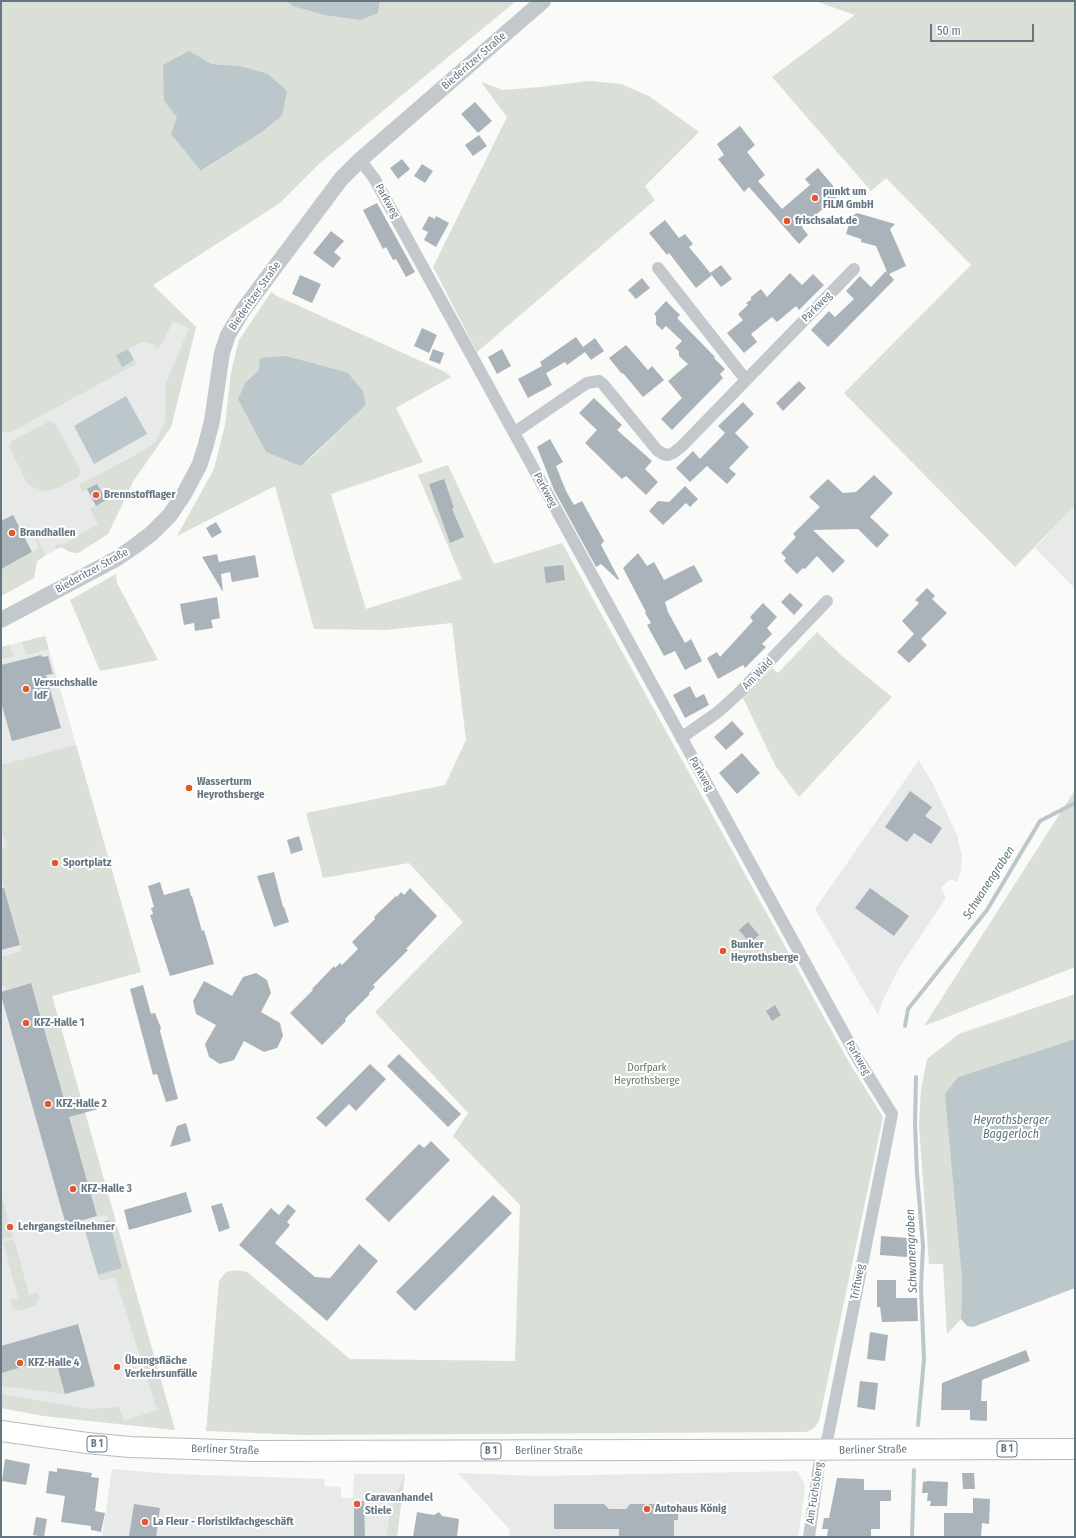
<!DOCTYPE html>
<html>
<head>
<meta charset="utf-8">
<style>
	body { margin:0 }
	#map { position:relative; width:1076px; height:1538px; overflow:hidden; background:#fafaf8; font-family:"Fira Sans Condensed",sans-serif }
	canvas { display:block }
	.frame { position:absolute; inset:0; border:2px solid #657683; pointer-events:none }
	.scale { position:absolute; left:930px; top:24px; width:104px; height:18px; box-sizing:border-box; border:2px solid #657683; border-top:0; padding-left:5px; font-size:12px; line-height:14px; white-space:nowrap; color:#657683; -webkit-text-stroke:3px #fff; paint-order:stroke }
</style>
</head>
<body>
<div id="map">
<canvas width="1076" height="1538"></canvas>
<div class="frame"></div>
<div class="scale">50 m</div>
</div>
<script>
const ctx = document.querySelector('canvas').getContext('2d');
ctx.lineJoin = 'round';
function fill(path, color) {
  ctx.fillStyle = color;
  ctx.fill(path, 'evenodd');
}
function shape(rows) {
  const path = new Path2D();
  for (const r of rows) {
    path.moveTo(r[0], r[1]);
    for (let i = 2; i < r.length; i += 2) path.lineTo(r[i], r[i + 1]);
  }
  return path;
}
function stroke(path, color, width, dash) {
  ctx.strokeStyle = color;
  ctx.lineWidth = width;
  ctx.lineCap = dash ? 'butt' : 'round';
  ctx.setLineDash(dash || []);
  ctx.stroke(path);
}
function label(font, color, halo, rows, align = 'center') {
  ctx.font = font + ' "Fira Sans Condensed",sans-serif';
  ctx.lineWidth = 4;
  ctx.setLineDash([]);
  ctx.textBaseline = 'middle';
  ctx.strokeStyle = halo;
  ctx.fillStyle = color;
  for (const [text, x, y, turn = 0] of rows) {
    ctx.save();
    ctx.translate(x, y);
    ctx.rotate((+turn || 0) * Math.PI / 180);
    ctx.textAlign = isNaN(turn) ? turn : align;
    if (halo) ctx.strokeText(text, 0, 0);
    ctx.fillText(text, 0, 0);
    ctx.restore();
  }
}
fill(shape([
	[152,285,196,327,171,427,134,480,108,534,78,553,70,552,61,547,46,555,37,561,34,578,1,596,1,398],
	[1075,506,1075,589,1035,548],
	[45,636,141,972,52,996,175,1430,44,1416,1,1408,1,647],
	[919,760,934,786,957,835,962,856,961,871,957,882,950,879,941,888,946,898,899,968,884,998,878,1015,815,909],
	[112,1469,173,1474,325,1479,324,1486,341,1487,341,1498,353,1498,354,1474,405,1474,391,1509,386,1537,102,1537],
	[797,1471,804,1482,805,1489,798,1537,509,1537,510,1530,458,1473,538,1476]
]), '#e8e9e9');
fill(shape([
	[1,1,286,1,293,6,378,13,380,1,516,1,320,163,280,203,153,285,196,327,171,427,134,480,108,534,78,553,70,552,61,547,57,549,55,545,66,543,98,524,90,509,96,505,87,489,82,492,79,485,143,451,156,442,164,424,166,412,165,386,189,328,173,321,162,344,156,349,155,345,147,342,140,343,116,355,122,366,134,360,136,364,11,432,1,432],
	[188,51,212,64,240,66,282,116,262,132,202,171,171,134,178,117,164,101],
	[815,1,1075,1,1075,506,1015,567,844,393,971,265,886,178,871,191,772,77,855,15],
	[589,81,621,84,649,96,699,132,645,186,655,200,477,352,433,267,507,117,481,82,503,90,540,87],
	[271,292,277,296,445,372,451,377,396,408,423,462,331,494,366,609,462,579,418,475,448,465,494,564,562,543,850,1064,883,1117,819,1421,815,1427,811,1430,806,1432,302,1435,206,1431,219,1281,226,1272,235,1270,247,1272,350,1359,515,1361,520,1205,453,1136,468,1113,375,1012,463,922,409,863,323,878,306,813,445,785,466,740,452,623,385,630,314,629,275,486,177,536,214,469,225,425,231,372,239,340],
	[317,364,347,372,366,405,314,455,301,466,246,382,259,370],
	[50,421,56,425,79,467,80,472,78,477,58,488,44,491,30,486,26,481,9,446,12,441],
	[35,535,46,555,37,561,34,578,1,596,1,569,39,549],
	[116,574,117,583,158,660,100,671,70,600],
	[817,632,842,656,892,697,799,797,776,767,743,698,772,668,778,673],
	[45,636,49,649,26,655,22,642],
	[9,645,13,656,1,659,1,647],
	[76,745,141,972,52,996,175,1430,44,1416,1,1408,1,1394,88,1409,119,1407,124,1421,157,1410,115,1277,100,1281,98,1275,122,1268,107,1215,97,1216,31,983,6,990,5,986,1,986,1,957,22,951,1,877,1,849,7,847,3,836,1,836,1,765],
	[1075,790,1075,967,924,1026],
	[1075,994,1075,1039,958,1077,958,1222,962,1279,961,1319,947,1334,943,1264,929,1264,919,1125,921,1090,927,1059,959,1034],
	[1,1194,13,1237,2,1240,1,1234],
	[14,1239,29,1295,38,1292,39,1298,35,1306,19,1311,13,1308,10,1300,18,1298,3,1242],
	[60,1357,58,1368,65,1394,1,1386,1,1373],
	[405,1474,397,1537,386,1537,391,1509]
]), '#dadfd7');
fill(shape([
	[286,1,380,1,378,13,360,20,325,15,293,6],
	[189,51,212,64,240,66,268,74,287,91,282,116,262,132,201,171,171,134,177,117,164,101,163,65],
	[128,349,134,360,122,367,116,355],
	[285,356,347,372,363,391,366,405,301,466,266,452,238,399,246,382,259,370,260,358],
	[126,396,147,434,94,464,74,426],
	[1075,1039,1075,1288,973,1327,967,1326,961,1319,962,1279,945,1094,958,1077],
	[109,1220,122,1268,98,1275,84,1227]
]), '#bbc7cb');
stroke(shape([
	[905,1026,908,1009,987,910,1040,821,1075,803],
	[916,1077,915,1124,917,1174,923,1246,921,1287,924,1359,918,1425],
	[912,1537,914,1470]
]), '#bbc7cb', 4);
fill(shape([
	[475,102,492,121,478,133,461,114],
	[740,126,755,145,747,152,765,175,758,181,782,209,810,185,805,179,818,168,840,194,802,227,808,235,799,244,749,187,744,192,718,159,724,155,717,144],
	[479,135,487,146,473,156,465,145],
	[402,159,410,169,398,179,390,168],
	[422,164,433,171,425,183,414,176],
	[377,203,415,272,406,277,396,259,393,260,386,247,383,249,363,210],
	[857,213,895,224,890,229,906,266,889,274,894,280,828,347,811,330,829,311,835,317,854,299,846,291,860,276,871,287,886,271,888,274,876,246,861,242,861,239,846,234,851,217],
	[429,216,435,219,436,216,449,223,436,247,424,240,428,232,422,229],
	[665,220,679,238,685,234,693,244,689,247,712,275,696,288,669,253,667,255,649,233],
	[331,231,344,241,334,252,341,258,333,268,313,253],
	[721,265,732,279,721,287,710,273],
	[790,273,802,285,813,274,824,285,799,310,796,306,777,322,772,317,751,334,757,342,744,353,727,333,743,320,738,314,748,305,746,303,751,300,751,297,761,289,767,297],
	[300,275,321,284,312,303,292,294],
	[642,278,650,288,636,299,628,290],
	[666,301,680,315,677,318,715,357,714,358,725,369,720,374,723,378,672,430,661,419,682,398,668,381,688,364,679,356,679,351,675,348,682,341,666,326,662,330,656,324,656,316,654,314],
	[422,328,437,335,429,353,414,346],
	[576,337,583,347,595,338,604,351,591,360,585,352,567,365,565,362,546,373,552,385,528,398,518,379,542,366,540,362],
	[626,345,648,370,652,366,664,380,643,397,623,373,622,374,609,358],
	[433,349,444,353,440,364,429,360],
	[502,349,511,366,497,374,488,357],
	[799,381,806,388,783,411,776,403],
	[594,398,622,425,617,430,652,461,645,469,658,482,646,495,626,476,622,479,585,443,597,430,579,413],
	[743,402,754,414,735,433,749,447,729,468,736,474,727,484,707,466,690,482,676,468,693,451,700,459,725,433,718,426],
	[550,439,563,462,556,466,566,491,574,505,582,501,604,541,601,545,619,579,618,580,601,564,596,567,554,490,537,447],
	[874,475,893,493,870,517,889,535,877,548,858,529,813,530,845,561,833,573,817,556,805,569,803,568,797,574,784,561,786,558,781,553,796,537,793,534,820,507,809,497,828,479,843,493,856,492],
	[444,479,454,508,452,509,464,537,450,543,429,484],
	[97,484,106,500,96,506,87,489],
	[685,486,698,499,690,507,686,503,663,525,649,511,658,501,669,502],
	[13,515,32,552,1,569,1,521],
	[216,522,222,532,212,538,206,528],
	[638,553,647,566,654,562,664,580,694,565,703,581,665,602,668,612,685,643,691,639,702,661,685,670,675,651,664,656,647,625,651,623,645,613,646,612,623,568],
	[217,554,219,562,255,555,259,577,232,582,230,572,221,574,223,592,202,557],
	[563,565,565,580,546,583,544,567],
	[927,588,935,596,932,599,947,613,921,639,927,645,909,663,897,652,914,634,902,621,919,603,915,600],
	[790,593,803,605,794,615,781,602],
	[217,597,220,618,211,620,213,628,195,631,194,623,184,625,180,604],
	[763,603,777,617,767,628,772,634,762,644,766,647,745,668,743,665,718,679,707,658,717,652,720,657,753,621,750,617],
	[41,655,42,657,48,656,53,674,46,675,61,728,12,741,1,702,1,665],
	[690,686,696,698,704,694,709,705,685,718,673,695],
	[732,721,744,734,726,750,714,737],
	[742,753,760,773,737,794,719,773],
	[910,791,932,807,925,816,942,828,931,844,914,833,907,842,885,827],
	[299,836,303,850,291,854,287,840],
	[274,872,283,907,284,907,289,922,274,927,257,876],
	[160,882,164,895,189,888,191,896,192,896,202,931,204,930,214,964,170,976,150,915,153,914,151,908,154,907,148,886],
	[1,888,4,888,20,945,1,950],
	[410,888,437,916,406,949,408,950,373,985,375,987,369,993,370,994,345,1019,346,1021,322,1045,290,1013,313,990,312,989,334,966,335,968,340,963,342,965,358,949,352,942,375,919,374,917,396,896,397,897,401,892,404,895],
	[870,888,909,916,894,936,855,908],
	[748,922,759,935,750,943,739,930],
	[256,973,267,980,271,993,261,1012,280,1023,283,1036,277,1048,264,1052,244,1041,234,1060,220,1064,209,1057,205,1044,216,1025,196,1014,193,1001,204,981,232,996,243,977],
	[31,983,66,1106,95,1098,98,1109,69,1117,97,1216,66,1225,1,995,1,992],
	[143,985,151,1014,155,1013,161,1028,160,1031,178,1099,166,1102,157,1074,153,1075,130,989],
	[775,1005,781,1015,772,1021,766,1011],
	[399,1054,461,1114,448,1127,387,1066],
	[370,1064,386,1079,356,1111,349,1104,326,1127,316,1118],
	[186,1123,191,1141,170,1147,177,1126],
	[431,1141,450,1160,389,1222,365,1199,419,1144,424,1148],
	[186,1192,192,1212,129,1230,124,1210],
	[493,1195,512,1213,415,1311,396,1292],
	[222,1203,230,1228,219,1232,211,1206],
	[288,1204,296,1211,287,1222,290,1225,275,1243,315,1277,330,1278,359,1244,378,1261,327,1321,239,1245,271,1208,279,1215],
	[881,1236,908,1238,907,1257,880,1255],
	[877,1280,896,1280,896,1298,917,1298,918,1321,882,1322,880,1307,877,1307],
	[78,1324,95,1386,65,1394,55,1358,1,1373,1,1346],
	[870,1332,888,1335,885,1361,867,1359],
	[1026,1350,1030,1361,982,1380,981,1401,987,1401,987,1421,970,1420,970,1410,941,1410,942,1383],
	[860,1381,878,1383,875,1410,857,1407],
	[5,1459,30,1464,26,1485,2,1481],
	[57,1468,92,1473,91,1477,99,1478,95,1511,105,1513,101,1532,91,1530,91,1526,61,1522,65,1496,46,1493,49,1471,57,1472],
	[962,1473,974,1473,975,1489,963,1489],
	[837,1478,864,1479,864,1490,891,1490,891,1501,880,1501,880,1529,871,1529,871,1537,827,1537,828,1529,822,1529,824,1518,829,1518],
	[928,1481,948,1482,947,1506,930,1506,931,1501,927,1501,928,1493,922,1493,923,1482],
	[973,1498,990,1499,989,1524,982,1523,981,1537,944,1537,944,1513,973,1513],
	[364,1501,365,1537,354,1537,354,1502],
	[134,1504,160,1508,156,1537,129,1537],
	[554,1504,604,1504,609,1509,626,1509,630,1504,674,1504,678,1510,678,1520,674,1520,674,1537,625,1537,625,1536,619,1536,619,1529,554,1529],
	[417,1512,434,1515,439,1512,442,1516,459,1519,457,1537,413,1537],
	[36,1517,47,1519,44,1537,33,1535]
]), '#aab3b9');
const primary = shape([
	[1,1431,87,1443,130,1447,252,1451,1075,1449]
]);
stroke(primary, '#b5babe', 22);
stroke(shape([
	[360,160,374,178,858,1059,892,1114,828,1436,819,1465,809,1537],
	[658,268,746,380],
	[515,432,587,383,599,381,603,384,657,450,663,454,668,455,673,453,681,447,854,269],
	[681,738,718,712,739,693,827,601]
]), '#c3c8cc', 12);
stroke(shape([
	[1,620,116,559,135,546,151,534,170,515,184,494,199,466,205,448,212,421,222,353,228,335,243,310,341,179,360,160,543,1]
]), '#c3c8cc', 16);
stroke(primary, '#fff', 20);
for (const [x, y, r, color] of [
	[815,198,4,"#e4572e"],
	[787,221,4,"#e4572e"],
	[96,495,4,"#e4572e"],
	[12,533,4,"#e4572e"],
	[26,689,4,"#e4572e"],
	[189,788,4,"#e4572e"],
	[55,863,4,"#e4572e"],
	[723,951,4,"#e4572e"],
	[26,1023,4,"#e4572e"],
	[48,1104,4,"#e4572e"],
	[73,1189,4,"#e4572e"],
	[10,1227,4,"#e4572e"],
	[20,1363,4,"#e4572e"],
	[117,1367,4,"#e4572e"],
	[357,1504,4,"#e4572e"],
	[647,1509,4,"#e4572e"],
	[145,1522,4,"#e4572e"]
]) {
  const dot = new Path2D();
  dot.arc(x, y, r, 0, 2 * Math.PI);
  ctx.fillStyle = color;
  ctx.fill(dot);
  stroke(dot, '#fff', 1.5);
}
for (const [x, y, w] of [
	[97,1444,20],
	[1007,1449,20],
	[491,1451,20]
]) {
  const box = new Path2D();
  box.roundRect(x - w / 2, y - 8, w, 16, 3);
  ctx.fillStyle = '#fff';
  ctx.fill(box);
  stroke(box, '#657683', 1);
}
label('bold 10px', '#657683', null, [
	["B 1",97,1444],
	["B 1",1007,1449],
	["B 1",491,1451]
]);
label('11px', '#657683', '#fff', [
	["Biederitzer Straße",474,61,-41],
	["Parkweg",387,201,61],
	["Biederitzer Straße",255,296,-55],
	["Parkweg",817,307,-45],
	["Parkweg",545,490,62],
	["Biederitzer Straße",92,571,-29],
	["Am Wald",758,674,-46],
	["Parkweg",701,774,61],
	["Parkweg",858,1058,60],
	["Triftweg",858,1282,-79],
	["Berliner Straße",225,1450,2],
	["Berliner Straße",873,1450,-1],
	["Berliner Straße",549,1451],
	["Am Fuchsberg",815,1493,-81]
]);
label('bold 11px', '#657683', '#fff', [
	["punkt um",823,192],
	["FILM GmbH",823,205],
	["frischsalat.de",795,221],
	["Brennstofflager",104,495],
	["Brandhallen",20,533],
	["Versuchshalle",34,683],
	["IdF",34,696],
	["Wasserturm",197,782],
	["Heyrothsberge",197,795],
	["Sportplatz",63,863],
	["Bunker",731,945],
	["Heyrothsberge",731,958],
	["KFZ-Halle 1",34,1023],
	["KFZ-Halle 2",56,1104],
	["KFZ-Halle 3",81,1189],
	["Lehrgangsteilnehmer",18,1227],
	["Übungsfläche",125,1361],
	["Verkehrsunfälle",125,1374],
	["KFZ-Halle 4",28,1363],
	["Caravanhandel",365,1498],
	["Stiele",365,1511],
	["Autohaus König",655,1509],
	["La Fleur - Floristikfachgeschäft",153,1522]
], 'left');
label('11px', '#687a64', '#fff', [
	["Dorfpark",647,1068],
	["Heyrothsberge",647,1081]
]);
label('italic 12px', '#60757c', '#fff', [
	["Schwanengraben",989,883,-57],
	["Heyrothsberger",1011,1121],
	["Baggerloch",1011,1135],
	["Schwanengraben",912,1251,-92]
]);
</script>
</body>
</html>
